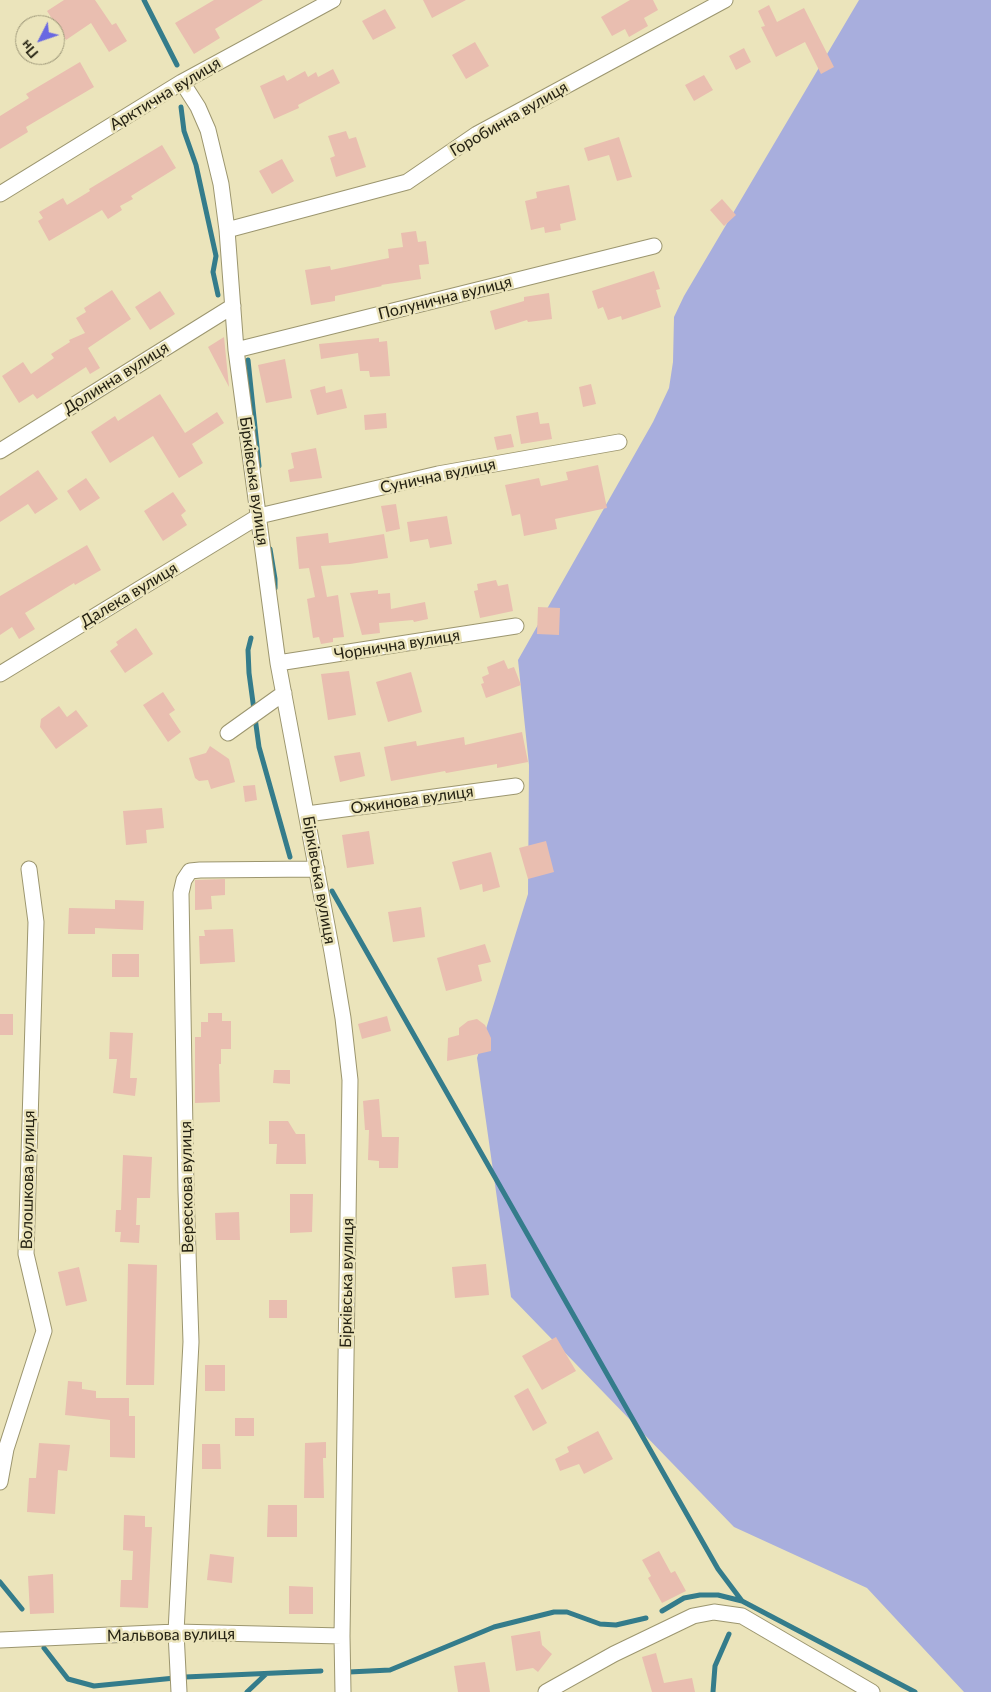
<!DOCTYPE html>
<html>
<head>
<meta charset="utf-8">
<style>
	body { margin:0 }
	#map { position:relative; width:991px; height:1692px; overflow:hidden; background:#ebe4bb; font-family:Lato,sans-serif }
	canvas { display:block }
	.north { position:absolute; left:15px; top:15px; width:50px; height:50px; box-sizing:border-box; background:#ebe4bb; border:1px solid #9c9678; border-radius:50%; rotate:229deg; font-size:14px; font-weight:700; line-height:20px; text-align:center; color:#252213 }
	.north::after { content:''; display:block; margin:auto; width:18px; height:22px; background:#6968e2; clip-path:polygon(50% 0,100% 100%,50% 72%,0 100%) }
</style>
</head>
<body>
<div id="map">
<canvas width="991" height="1692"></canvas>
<div class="north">Пн</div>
</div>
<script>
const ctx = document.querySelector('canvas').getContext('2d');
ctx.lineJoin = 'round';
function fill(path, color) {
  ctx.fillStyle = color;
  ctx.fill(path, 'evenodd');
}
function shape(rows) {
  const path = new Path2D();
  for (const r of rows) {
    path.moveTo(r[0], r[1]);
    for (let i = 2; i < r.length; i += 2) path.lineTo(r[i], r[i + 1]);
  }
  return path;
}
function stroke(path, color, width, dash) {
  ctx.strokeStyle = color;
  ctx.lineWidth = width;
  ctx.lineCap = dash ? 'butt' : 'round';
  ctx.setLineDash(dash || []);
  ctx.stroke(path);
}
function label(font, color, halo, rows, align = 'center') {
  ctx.font = font + ' Lato,sans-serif';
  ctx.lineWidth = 5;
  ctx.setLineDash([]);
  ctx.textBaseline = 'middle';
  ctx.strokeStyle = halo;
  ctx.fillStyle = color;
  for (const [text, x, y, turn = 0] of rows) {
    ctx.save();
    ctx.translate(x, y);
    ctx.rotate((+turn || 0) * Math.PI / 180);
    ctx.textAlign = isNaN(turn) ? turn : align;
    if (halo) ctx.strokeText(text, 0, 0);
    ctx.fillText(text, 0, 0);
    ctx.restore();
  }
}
fill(shape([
	[859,0,991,0,991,1692,964,1692,867,1588,734,1527,511,1297,477,1058,528,894,529,765,518,660,653,422,669,388,673,362,674,317,684,296]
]), '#a8aedd');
stroke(shape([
	[144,0,177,65],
	[181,107,184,131,196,165,216,256,213,272,218,295],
	[248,360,259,466],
	[270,549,275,579,275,588],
	[251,638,248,650,249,673,259,747,290,857],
	[332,891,718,1569,742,1601,915,1692],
	[0,1582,22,1609],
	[662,1611,684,1598,700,1595,718,1595,742,1601],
	[44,1648,68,1679,94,1686,185,1677,321,1671],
	[349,1672,390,1670,494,1627,554,1612,567,1612,600,1624,616,1625,646,1618],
	[247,1692,266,1674],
	[713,1692,715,1666,729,1634]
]), '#347c8b', 5);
fill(shape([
	[64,0,95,0,112,25,116,23,127,41,109,52,91,23,66,40,47,11],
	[214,0,263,0,215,29,220,38,194,54,175,23],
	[423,0,466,0,432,18],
	[630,0,653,0,658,10,644,18,648,26,629,37,625,29,612,36,601,17],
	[769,5,777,22,804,8,834,67,821,74,805,42,776,57,761,27,765,26,758,11],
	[385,9,396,28,373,40,362,21],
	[475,42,489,66,466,79,452,55],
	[744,48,751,62,736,70,729,56],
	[80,62,94,87,26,127,28,132,0,149,0,116,29,98,26,94],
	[333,69,340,83,298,105,299,108,274,119,260,86,284,75,287,81,305,71,308,77,316,72,318,77],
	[704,75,713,90,694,101,685,85],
	[346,131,349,139,356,137,366,167,336,177,330,158,335,156,328,136],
	[619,137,632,177,617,181,609,155,588,161,584,148],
	[162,145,176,168,131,196,133,199,120,206,122,210,108,219,102,210,49,241,38,221,43,218,39,212,63,198,67,205,90,191,89,189],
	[282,159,294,181,272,194,259,171],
	[569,185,576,220,560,224,561,230,545,233,544,227,531,230,525,201,537,198,536,192],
	[722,199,736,215,724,226,710,210],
	[416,231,418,242,426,241,429,264,419,265,421,279,381,285,382,286,335,296,335,301,311,305,305,270,330,266,331,270,389,258,388,249,403,247,401,233],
	[654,271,660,289,656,290,661,307,622,320,621,316,608,320,603,307,598,309,592,291],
	[112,290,131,319,88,348,100,368,90,374,86,367,37,399,33,394,19,403,2,376,23,362,31,374,54,358,51,354,70,342,69,340,85,333,76,318,86,312,84,308],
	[160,291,175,314,150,330,135,307],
	[549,293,552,319,528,322,527,320,495,330,490,311,524,301,524,297],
	[224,337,229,387,208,347],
	[379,338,379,342,387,341,390,376,370,377,369,371,360,371,358,353,321,359,319,344],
	[285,359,292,398,266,403,258,365],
	[591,384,596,404,583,407,579,387],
	[325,386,326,393,342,389,347,408,317,415,310,390],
	[160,394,185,433,217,412,224,423,192,444,203,463,179,478,153,436,110,463,91,432,115,416,118,421],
	[538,412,540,424,549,423,552,439,521,444,516,416],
	[386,413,387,428,365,430,364,415],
	[511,434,514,447,497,450,494,437],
	[316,448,322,478,290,482,288,470,294,468,291,453],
	[598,465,607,508,555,519,557,529,524,536,520,514,512,516,505,485,539,478,541,486,568,480,566,472],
	[38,470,58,499,35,514,28,504,0,522,0,496],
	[86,478,100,498,80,511,67,491],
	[173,492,186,511,181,515,187,525,163,541,144,511],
	[396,504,400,529,386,532,381,506],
	[447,516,452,544,430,548,428,539,410,542,407,522],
	[328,533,329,543,384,534,388,558,350,564,321,566,327,597,338,595,344,637,333,638,333,642,321,644,319,637,313,638,307,599,315,597,309,568,299,569,296,537],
	[87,545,101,570,75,585,74,583,25,613,35,629,19,639,12,627,0,635,0,596],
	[496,580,498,586,508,584,513,611,480,618,474,591,478,590,477,584],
	[378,590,378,594,390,593,391,609,425,602,428,619,414,622,413,620,379,623,380,633,362,635,350,593],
	[538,607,560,608,559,635,537,634],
	[136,628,153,654,125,673,110,651,118,645,116,642],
	[504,660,508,669,514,667,521,685,486,698,481,684,484,683,482,677,489,674,487,667],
	[349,671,356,715,328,720,321,674],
	[411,672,422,712,388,722,376,682],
	[163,692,175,710,169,714,181,732,168,742,143,705],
	[59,706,67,717,76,710,88,726,56,749,40,727,41,719],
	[522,732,528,762,497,768,497,764,446,773,445,771,391,781,384,747,416,741,417,746,464,737,465,745],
	[210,746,229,759,235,782,211,789,208,780,199,781,195,778,189,758,206,753],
	[360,752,365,776,340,782,334,756],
	[255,785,257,800,245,802,243,786],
	[162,808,164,828,146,830,147,843,126,845,123,811],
	[369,831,374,864,347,868,342,835],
	[546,841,554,872,528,879,519,848],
	[491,852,500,887,483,892,482,884,460,890,452,862],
	[225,879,225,895,211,896,212,909,195,910,195,880],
	[115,900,144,901,143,930,95,928,95,934,68,934,69,908,115,909],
	[421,907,425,937,393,942,388,912],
	[233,929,235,962,200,964,199,936,205,936,204,930],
	[485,944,491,962,478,965,482,981,446,991,437,958],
	[112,954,139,954,139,977,112,977],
	[208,1013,222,1013,222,1021,231,1021,231,1049,221,1049,221,1064,219,1064,220,1102,195,1103,195,1037,201,1037,201,1022,208,1022],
	[0,1014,13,1014,13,1035,0,1035],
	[387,1016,391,1031,362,1039,358,1024],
	[477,1019,485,1025,491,1038,491,1051,447,1061,448,1038,459,1035,459,1028,468,1021],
	[110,1032,133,1033,130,1078,137,1078,135,1096,113,1093,117,1059,109,1059],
	[274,1070,290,1070,290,1084,273,1083],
	[370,1100,379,1099,382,1137,399,1137,398,1168,379,1168,379,1161,368,1160,369,1130,365,1130,363,1101],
	[269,1121,288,1121,296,1134,305,1134,306,1164,276,1164,277,1144,269,1144],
	[123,1155,152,1157,150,1198,137,1198,136,1225,140,1225,139,1243,120,1242,121,1232,115,1232,116,1210,121,1210],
	[290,1194,313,1194,312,1232,290,1233],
	[239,1212,240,1240,216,1240,215,1213],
	[128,1264,157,1265,154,1385,126,1385],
	[486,1264,489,1295,455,1298,452,1267],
	[79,1267,87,1301,66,1306,58,1272],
	[269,1300,287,1300,287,1318,269,1318],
	[556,1337,576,1371,542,1390,522,1356],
	[205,1365,225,1365,225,1391,205,1391],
	[68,1381,82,1382,82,1389,96,1391,96,1398,129,1398,129,1416,135,1416,135,1458,110,1457,110,1420,65,1415],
	[528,1388,547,1423,533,1431,514,1396],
	[235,1418,254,1418,254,1436,235,1436],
	[598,1431,613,1459,584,1474,579,1464,560,1471,555,1459,569,1452,567,1447],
	[326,1442,326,1458,323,1458,324,1498,304,1498,305,1443],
	[39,1443,70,1445,67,1471,58,1470,55,1514,27,1512,29,1478,36,1478],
	[202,1444,220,1444,221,1469,202,1469],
	[268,1505,297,1505,297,1537,267,1537],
	[124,1515,145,1516,145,1527,152,1527,148,1608,120,1607,121,1580,132,1580,133,1551,123,1550],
	[659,1551,671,1573,675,1571,686,1591,662,1603,648,1578,651,1576,642,1560],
	[210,1554,234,1557,232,1583,207,1580],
	[53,1574,54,1613,30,1614,28,1576],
	[289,1586,313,1587,313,1614,289,1614],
	[540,1631,542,1645,552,1654,538,1672,533,1668,516,1671,511,1636],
	[656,1653,664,1683,692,1678,695,1692,652,1692,642,1657],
	[485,1662,490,1692,458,1692,454,1666]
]), '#e9beb0');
const street = shape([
	[182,82,198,107,208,130,221,184,227,230,236,350,278,663,332,952,343,1018,350,1080,342,1636,343,1692],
	[0,194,182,82,333,0],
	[227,230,407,182,477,134,725,0],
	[236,350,654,246],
	[0,451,233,306],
	[278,663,516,626],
	[0,674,259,516,438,474,619,442],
	[228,733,284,693],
	[307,814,516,786],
	[0,1482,6,1449,44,1331,26,1254,36,922,29,869],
	[0,1640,176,1632,342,1636],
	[179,1692,176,1632,191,1342,186,1191,181,893,184,880,190,871,200,870,317,869],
	[546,1692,614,1654,693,1616,714,1612,742,1616,872,1692]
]);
stroke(street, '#9c966f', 17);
stroke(street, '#fff', 15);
label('16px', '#252213', '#ebe4bb', [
	["Арктична вулиця",165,94,-31],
	["Горобинна вулиця",509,119,-30],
	["Полунична вулиця",445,298,-14],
	["Долинна вулиця",116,378,-32],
	["Сунична вулиця",438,476,-12],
	["Бірківська вулиця",254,481,82],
	["Далека вулиця",129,595,-31],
	["Чорнична вулиця",397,645,-9],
	["Ожинова вулиця",412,800,-8],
	["Бірківська вулиця",319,880,80],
	["Волошкова вулиця",28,1180,-89],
	["Верескова вулиця",187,1187,-91],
	["Бірківська вулиця",347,1283,-89],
	["Мальвова вулиця",171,1635,-1]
]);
</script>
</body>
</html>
